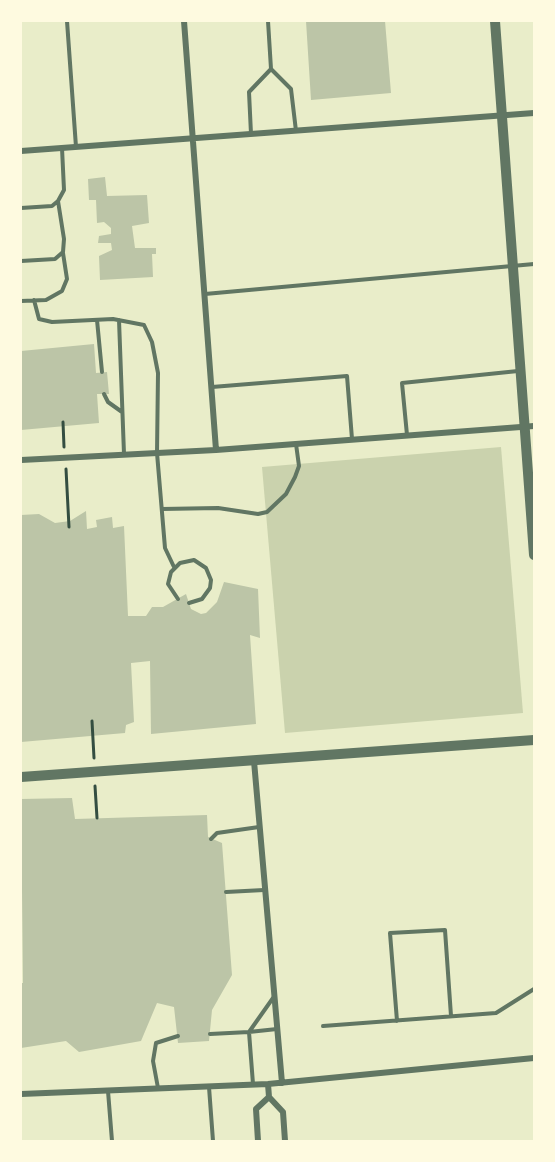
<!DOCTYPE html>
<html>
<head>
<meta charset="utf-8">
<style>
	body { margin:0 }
	#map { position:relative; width:555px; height:1162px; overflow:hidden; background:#e9edc9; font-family:Ubuntu,sans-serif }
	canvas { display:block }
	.frame { position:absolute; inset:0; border:22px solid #fefae0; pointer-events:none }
</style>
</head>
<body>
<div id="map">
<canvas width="555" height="1162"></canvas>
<div class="frame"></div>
</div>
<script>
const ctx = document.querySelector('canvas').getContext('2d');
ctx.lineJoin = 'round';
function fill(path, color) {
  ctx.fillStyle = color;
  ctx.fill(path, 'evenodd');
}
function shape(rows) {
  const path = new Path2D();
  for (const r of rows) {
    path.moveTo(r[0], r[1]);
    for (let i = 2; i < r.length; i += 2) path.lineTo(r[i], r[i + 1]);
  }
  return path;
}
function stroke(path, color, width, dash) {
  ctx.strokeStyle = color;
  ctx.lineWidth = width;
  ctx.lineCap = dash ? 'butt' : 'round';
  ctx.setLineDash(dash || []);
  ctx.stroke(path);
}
fill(shape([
	[501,447,523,713,285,733,262,467]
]), '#cad2ad');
fill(shape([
	[306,21,385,21,391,93,311,100],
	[105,177,107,196,147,195,149,223,132,226,135,248,156,248,156,254,152,254,153,277,100,280,99,256,112,250,111,243,98,243,99,236,111,234,111,228,104,222,97,223,96,200,89,200,88,179],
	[94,344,96,373,107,372,109,394,97,394,99,423,21,430,21,351],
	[86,511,87,529,97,527,96,520,112,517,113,528,124,526,128,616,146,616,152,607,163,607,186,594,191,609,201,614,206,613,217,602,224,582,258,589,260,638,250,635,256,724,151,734,150,661,131,663,134,722,126,725,125,733,21,742,21,515,39,514,55,523,70,521],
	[72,798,75,819,207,815,208,837,222,843,232,975,212,1010,209,1041,178,1043,174,1007,157,1003,141,1041,79,1052,66,1041,21,1048,21,983,23,983,21,799]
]), '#bcc5a7');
stroke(shape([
	[63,422,64,447],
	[66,469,69,527],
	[92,721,94,758],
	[95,786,97,818]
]), '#344e41', 3);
stroke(shape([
	[67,21,76,147],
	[268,21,271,69,291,89,296,131],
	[251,134,249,92,271,69],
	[21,208,52,206,58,201,64,190,62,148],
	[21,261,55,259,63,252,64,239,58,201],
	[205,294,534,264],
	[34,300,39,319,52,322,113,319,144,325,152,342,158,373,157,453,165,548,174,567],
	[21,301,46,300,62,291,67,279,63,253],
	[97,320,102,372],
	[119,320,124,454],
	[212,387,347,376,352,439],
	[104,394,108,402,122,412],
	[407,435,402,383,518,371],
	[162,509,218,508,258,514,267,512,286,494,295,477,299,466,296,444],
	[178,599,168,584,171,572,180,563,194,560,206,568,211,580,210,588,202,599,189,603],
	[211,839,217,833,259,827],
	[226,892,264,890],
	[397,1021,390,933,445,930,451,1016],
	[323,1026,496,1013,534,989],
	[210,1034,249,1032,273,998],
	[253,1084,249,1032,277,1029],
	[209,1087,213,1141],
	[158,1088,153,1061,156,1043,178,1036],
	[108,1091,112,1141]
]), '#617663', 4);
stroke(shape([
	[184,21,216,450],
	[21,151,534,113],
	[21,460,216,450,534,426],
	[254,761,282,1083],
	[268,1084,269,1097,283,1112,285,1141],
	[21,1094,268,1084,534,1058],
	[258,1141,256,1109,269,1097]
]), '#617663', 6);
stroke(shape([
	[495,21,534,555],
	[21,777,534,740]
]), '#617663', 10);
</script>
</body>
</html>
